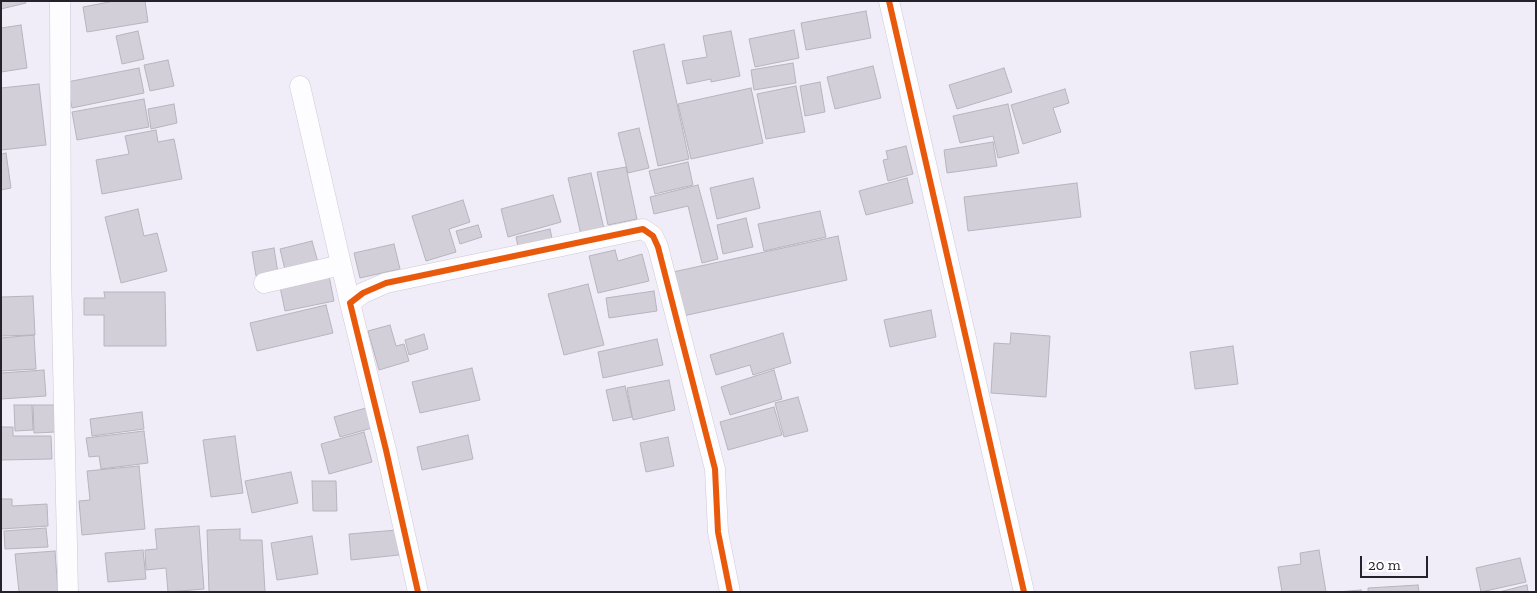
<!DOCTYPE html>
<html>
<head>
<meta charset="utf-8">
<style>
	body { margin:0 }
	#map { position:relative; width:1537px; height:593px; overflow:hidden; background:#f0edf9; font-family:"Zilla Slab",serif }
	canvas { display:block }
	.frame { position:absolute; inset:0; border:2px solid #24222b; pointer-events:none }
	.scale { position:absolute; left:1360px; top:556px; width:68px; height:22px; box-sizing:border-box; border:2px solid #24222b; border-top:0; padding-left:6px; font-size:15px; line-height:18px; white-space:nowrap; color:#24222b; -webkit-text-stroke:4px #fff; paint-order:stroke }
</style>
</head>
<body>
<div id="map">
<canvas width="1537" height="593"></canvas>
<div class="frame"></div>
<div class="scale">20 m</div>
</div>
<script>
const ctx = document.querySelector('canvas').getContext('2d');
ctx.lineJoin = 'round';
function fill(path, color) {
  ctx.fillStyle = color;
  ctx.fill(path, 'evenodd');
}
function shape(rows) {
  const path = new Path2D();
  for (const r of rows) {
    path.moveTo(r[0], r[1]);
    for (let i = 2; i < r.length; i += 2) path.lineTo(r[i], r[i + 1]);
  }
  return path;
}
function stroke(path, color, width, dash) {
  ctx.strokeStyle = color;
  ctx.lineWidth = width;
  ctx.lineCap = dash ? 'butt' : 'round';
  ctx.setLineDash(dash || []);
  ctx.stroke(path);
}
const building = shape([
	[1,1,25,1,26,3,1,9,1,1],
	[114,1,145,1,148,22,87,32,83,7,114,1],
	[866,11,871,38,806,50,801,23,866,11],
	[21,25,27,68,1,72,1,28,21,25],
	[794,30,799,58,755,67,749,39,794,30],
	[138,31,144,59,122,64,116,36,138,31],
	[731,31,740,76,711,82,711,79,687,84,682,61,707,57,703,36,731,31],
	[664,44,689,159,658,166,633,51,664,44],
	[168,60,174,86,150,91,144,65,168,60],
	[793,63,796,83,754,90,751,70,793,63],
	[873,66,881,98,835,109,827,77,873,66],
	[139,68,144,93,72,108,67,82,139,68],
	[1004,68,1012,92,957,109,949,85,1004,68],
	[820,82,825,112,805,116,800,86,820,82],
	[39,84,46,145,1,150,1,88,39,84],
	[796,86,805,132,766,139,757,94,796,86],
	[751,88,763,143,691,159,678,104,751,88],
	[1065,89,1069,103,1053,108,1061,132,1023,144,1011,105,1065,89],
	[144,99,149,127,77,140,72,112,144,99],
	[174,104,177,123,151,129,148,109,174,104],
	[1008,104,1019,153,998,158,993,136,960,143,953,116,1008,104],
	[639,128,649,168,628,173,618,133,639,128],
	[156,130,158,142,174,139,182,179,102,194,96,160,129,154,125,136,156,130],
	[993,142,997,166,947,173,944,150,993,142],
	[906,146,913,174,888,181,883,160,888,159,886,151,906,146],
	[6,153,11,188,1,190,1,154,6,153],
	[688,162,693,185,655,194,649,171,688,162],
	[626,167,637,219,608,225,597,172,626,167],
	[591,173,604,229,581,235,568,178,591,173],
	[753,178,760,208,717,219,710,188,753,178],
	[907,178,913,203,866,215,859,191,907,178],
	[1077,183,1081,217,968,231,964,197,1077,183],
	[698,185,718,259,702,263,688,206,654,214,650,197,698,185],
	[553,195,561,222,508,237,501,209,553,195],
	[463,200,470,222,449,229,456,252,426,261,412,216,463,200],
	[138,209,144,236,157,233,167,271,121,283,105,217,138,209],
	[820,211,826,237,764,251,758,224,820,211],
	[746,218,753,247,723,254,717,225,746,218],
	[478,225,482,237,460,244,456,231,478,225],
	[550,229,553,243,519,251,516,237,550,229],
	[838,236,847,280,683,316,673,272,838,236],
	[312,241,319,266,286,274,280,249,312,241],
	[394,244,400,269,360,278,354,253,394,244],
	[274,248,278,273,256,276,252,252,274,248],
	[615,250,618,261,642,254,649,281,598,293,589,256,615,250],
	[329,276,334,301,285,311,280,287,329,276],
	[588,284,604,345,564,355,548,294,588,284],
	[654,291,657,311,609,318,606,298,654,291],
	[104,292,165,292,166,346,104,346,104,315,84,315,84,298,105,298,104,292],
	[33,296,35,335,1,336,1,297,33,296],
	[326,305,333,333,257,351,250,323,326,305],
	[931,310,936,337,890,347,884,320,931,310],
	[390,325,396,346,404,344,409,361,379,370,368,331,390,325],
	[783,333,791,363,753,375,750,365,716,375,710,355,783,333],
	[1011,333,1050,336,1046,397,991,393,994,343,1010,344,1011,333],
	[424,334,428,349,409,355,405,340,424,334],
	[34,335,36,369,1,371,1,338,34,335],
	[657,339,663,365,603,378,598,352,657,339],
	[1233,346,1238,384,1195,389,1190,352,1233,346],
	[472,368,480,400,420,413,412,382,472,368],
	[44,370,46,396,1,399,1,373,44,370],
	[774,370,782,399,730,415,721,387,774,370],
	[669,380,675,410,633,420,627,388,669,380],
	[625,386,632,417,613,421,606,390,625,386],
	[798,397,808,431,784,437,775,403,798,397],
	[14,405,32,405,33,430,15,431,14,405],
	[33,405,55,405,56,432,34,433,33,405],
	[373,406,379,426,340,437,334,417,373,406],
	[774,407,782,435,728,450,720,422,774,407],
	[142,412,144,429,92,436,90,419,142,412],
	[1,427,13,427,13,436,51,436,52,459,1,460,1,427],
	[144,431,148,463,101,469,99,456,89,457,86,438,144,431],
	[364,432,372,462,329,474,321,444,364,432],
	[468,435,473,459,422,470,417,447,468,435],
	[235,436,243,493,211,497,203,440,235,436],
	[668,437,674,466,646,472,640,443,668,437],
	[139,466,145,529,82,535,79,501,90,500,87,471,139,466],
	[291,472,298,503,252,513,245,481,291,472],
	[312,481,336,481,337,511,313,511,312,481],
	[1,499,12,499,12,506,47,504,48,526,1,529,1,499],
	[199,526,204,589,168,592,166,568,146,570,145,550,157,549,155,529,199,526],
	[46,528,48,547,5,549,4,531,46,528],
	[240,529,240,540,262,540,265,592,209,592,207,530,240,529],
	[397,530,399,555,351,560,349,534,397,530],
	[312,536,318,574,277,580,271,543,312,536],
	[143,550,146,579,108,582,105,553,143,550],
	[1319,550,1326,592,1282,592,1278,567,1301,564,1300,553,1319,550],
	[55,551,58,592,19,592,15,554,55,551],
	[1520,558,1526,582,1481,592,1476,568,1520,558],
	[1418,585,1419,592,1368,592,1368,588,1418,585],
	[1527,585,1528,592,1499,592,1527,585],
	[1361,590,1361,592,1337,592,1361,590]
]);
fill(building, '#d2cfd9');
stroke(building, '#b6b4be', 1);
const minor = shape([
	[60,1,61,269,68,592],
	[889,1,1024,592],
	[300,86,350,303],
	[264,283,341,265],
	[418,592,386,450,350,303,363,293,386,283,643,229,653,236,658,247,715,469,718,532,730,592]
]);
stroke(minor, '#ccc9d4', 21);
stroke(minor, '#fdfcfe', 20);
stroke(shape([
	[889,1,1024,592],
	[418,592,386,450,350,303,363,293,386,283,643,229,653,236,658,247,715,469,718,532,730,592]
]), '#e8590c', 6);
</script>
</body>
</html>
